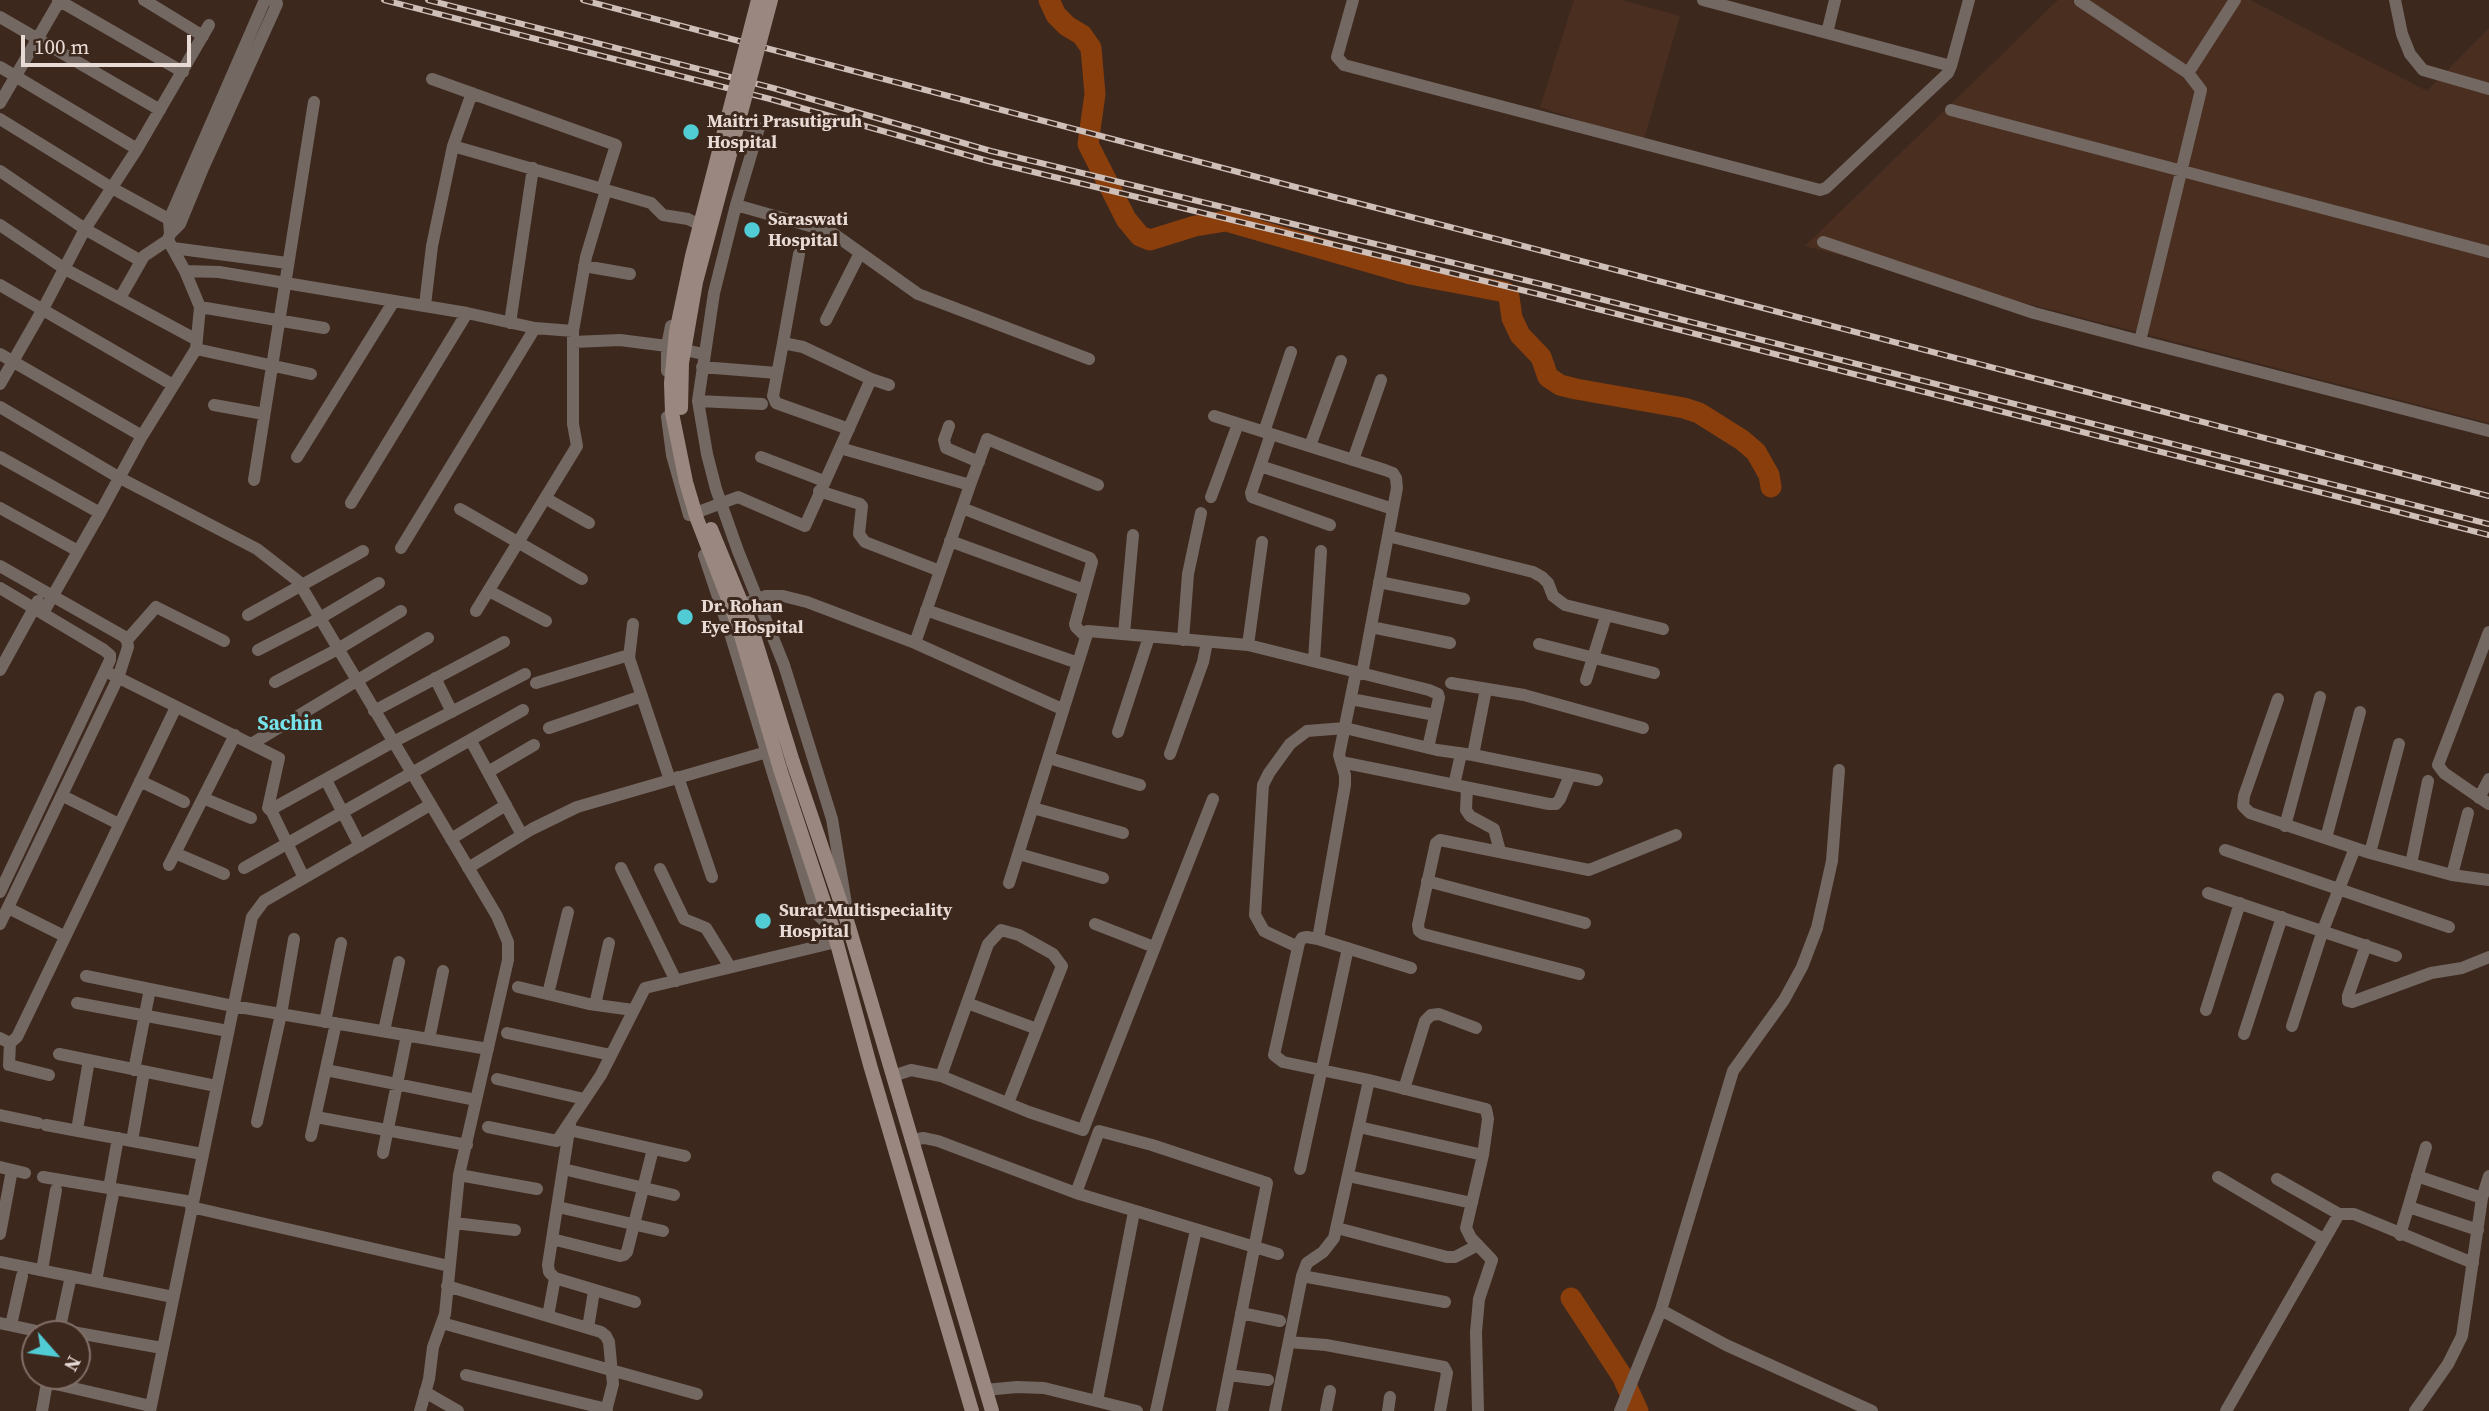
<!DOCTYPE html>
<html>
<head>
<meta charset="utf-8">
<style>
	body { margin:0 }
	#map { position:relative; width:2489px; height:1411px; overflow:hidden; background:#3d281e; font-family:"Source Serif 4",serif }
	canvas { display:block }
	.north { position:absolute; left:21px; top:1320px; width:70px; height:70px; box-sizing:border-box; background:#3d281e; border:2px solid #816f67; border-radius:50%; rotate:118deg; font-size:19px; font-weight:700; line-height:28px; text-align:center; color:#e8dad4 }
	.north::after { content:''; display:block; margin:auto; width:24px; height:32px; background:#51ccd5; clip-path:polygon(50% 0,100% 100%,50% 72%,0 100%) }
	.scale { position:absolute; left:21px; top:35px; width:170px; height:32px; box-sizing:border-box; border:4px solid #e8dad4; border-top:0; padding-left:9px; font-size:21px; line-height:24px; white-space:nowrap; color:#e8dad4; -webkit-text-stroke:5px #3d281e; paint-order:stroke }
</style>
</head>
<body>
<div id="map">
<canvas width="2489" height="1411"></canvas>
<div class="north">N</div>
<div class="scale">100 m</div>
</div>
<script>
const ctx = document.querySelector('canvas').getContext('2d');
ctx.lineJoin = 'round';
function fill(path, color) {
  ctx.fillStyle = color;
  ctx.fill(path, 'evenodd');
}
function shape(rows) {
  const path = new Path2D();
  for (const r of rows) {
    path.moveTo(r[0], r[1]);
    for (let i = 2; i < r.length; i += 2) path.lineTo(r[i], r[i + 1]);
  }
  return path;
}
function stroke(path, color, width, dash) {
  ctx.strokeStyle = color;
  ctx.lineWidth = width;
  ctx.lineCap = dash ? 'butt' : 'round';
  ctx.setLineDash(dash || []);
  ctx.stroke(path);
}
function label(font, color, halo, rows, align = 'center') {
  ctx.font = font + ' "Source Serif 4",serif';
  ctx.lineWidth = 6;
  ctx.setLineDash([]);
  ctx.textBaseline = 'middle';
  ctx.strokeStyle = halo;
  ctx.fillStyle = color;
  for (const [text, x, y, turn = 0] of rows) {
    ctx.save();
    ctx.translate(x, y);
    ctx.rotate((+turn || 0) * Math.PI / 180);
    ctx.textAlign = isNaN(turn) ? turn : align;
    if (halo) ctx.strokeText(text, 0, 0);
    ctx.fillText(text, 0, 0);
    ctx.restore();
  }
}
fill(shape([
	[1574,0,1621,0,1680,16,1643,142,1540,107],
	[2058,0,2250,0,2427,91,2489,28,2489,423,1805,246]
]), '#4a2f21');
stroke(shape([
	[1049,0,1056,15,1067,26,1082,35,1091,48,1095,94,1088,144,1126,219,1140,236,1150,240,1195,226,1226,221,1410,274,1505,292,1509,297,1512,318,1520,335,1541,357,1548,377,1560,385,1576,389,1684,408,1699,413,1742,440,1756,452,1769,475,1771,487],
	[1571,1298,1622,1376,1638,1411]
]), '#893e0c', 21);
stroke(shape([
	[58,0,183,72],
	[144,0,203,36],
	[1353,0,1337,57,1344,65,1820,190,1826,188,1948,73,1951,66],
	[1703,0,1951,66,1969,0],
	[2395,0,2402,34,2410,54,2423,70,2489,89],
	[0,17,160,110],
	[1827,33,1835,0],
	[0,67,137,149],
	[2188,73,2235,0],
	[432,79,616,145,602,189],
	[0,103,60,0],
	[1951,110,2489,252],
	[0,119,112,188,174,222],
	[729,121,759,128,736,205,714,293,698,401,707,454,716,489,738,551,784,665,832,819,847,910],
	[453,146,472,93],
	[0,171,85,229,141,261],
	[736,205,831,232,918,294,1089,359],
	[0,225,65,269,197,340],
	[170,234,180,224,203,168,277,4,276,0],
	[1823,242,2034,313,2140,341,2201,90,2188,73,2080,1],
	[173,248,287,263],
	[584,266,630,274],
	[185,271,219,272,467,313,535,328,573,331],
	[0,285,173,385],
	[120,298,144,256,168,240],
	[425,305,432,246,453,146,651,203,663,215,688,219,694,222],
	[200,307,324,328],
	[826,320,860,253],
	[510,323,533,168],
	[2140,341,2489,431],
	[573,342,620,340,667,346,703,354],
	[783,343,799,254],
	[196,349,311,374],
	[0,354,142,436],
	[702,367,777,373],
	[667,371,667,346,671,326],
	[0,384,43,309,85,229,137,149,209,25],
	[698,401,762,404],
	[214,405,264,414],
	[0,407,118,477,257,549,298,581,497,916,508,942,508,960,459,1175,445,1314,433,1347,429,1379,420,1411],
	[1214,416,1385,470,1393,473,1396,478,1397,488,1362,674],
	[667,417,672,455,689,515],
	[949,426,944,440,946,448,979,462],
	[849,429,776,403,773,396,783,343,803,347,871,379],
	[1264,432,1291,352],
	[1271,434,1251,493,1252,497,1330,525],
	[1310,446,1341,361],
	[840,448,970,485,987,439,1098,485],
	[0,457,100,513],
	[297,457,394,301],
	[761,457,824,481],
	[1353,460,1381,380],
	[1260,466,1393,509],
	[254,480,314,102],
	[819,491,860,504,862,506,859,534,865,542,940,571],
	[1211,497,1238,424],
	[545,498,589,523],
	[351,503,467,313],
	[0,508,78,551],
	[962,508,1090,558,1092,562,1075,624,1076,627,1086,637],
	[460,509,582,579],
	[690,515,738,497,805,526,871,379,889,385],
	[1388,536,1533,572,1542,577,1548,583,1553,596,1565,605,1663,629],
	[950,541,1084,590],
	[401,548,535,328],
	[704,555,729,630,813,904,818,915,833,929],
	[0,566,123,636,127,640,128,647,118,678,0,924],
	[1379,582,1464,599],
	[0,588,104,650,110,655,110,660,0,892],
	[489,591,546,621],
	[733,608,766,596,783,596,807,602,915,643,1062,709],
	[926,610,1078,663],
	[476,611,577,446,573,424,573,331,586,257,606,190],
	[43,613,100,513,142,436,196,349,200,307,185,271,168,240,170,234,169,220,264,2,267,0],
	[248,615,363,551],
	[633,624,629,658,670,780],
	[1371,627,1450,643],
	[2489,632,2438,765,2444,773,2489,804],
	[1124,634,1133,535],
	[127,640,156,607,224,641],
	[1183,640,1188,574,1201,513],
	[915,643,970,485],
	[1539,644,1654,673],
	[1248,645,1262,542],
	[258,650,320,618,379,583],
	[1314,660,1321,551],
	[0,670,38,601],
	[105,671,279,758,268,808,270,810,393,742,525,674],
	[435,678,452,712],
	[1586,680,1606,616],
	[275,682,338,649,401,611],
	[536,683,629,655],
	[1451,683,1524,695,1643,728],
	[1351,699,1435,715],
	[2278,699,2244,796,2243,806,2250,813,2370,853,2452,875,2489,880],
	[374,711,504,642],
	[549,728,642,696],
	[1118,732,1149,637],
	[471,741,522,835],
	[253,743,428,638],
	[1170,754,1203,662,1207,642],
	[1473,755,1486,689],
	[1049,758,1140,785],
	[1341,762,1549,804,1556,804,1560,799,1570,775],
	[488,772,534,745],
	[678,777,712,877],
	[326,780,360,846],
	[140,781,184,802],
	[1454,785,1461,754],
	[1467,788,1466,810,1470,816,1494,829,1500,851],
	[63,796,119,824],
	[203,798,251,818],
	[2479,798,2489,779],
	[1033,808,1123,833],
	[271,810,304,878],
	[2285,826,2320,697],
	[2326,838,2360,712],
	[451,839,506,805],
	[2225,850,2449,927],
	[175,853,224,874],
	[2370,853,2399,744],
	[1019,854,1103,878],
	[2411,864,2428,781],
	[169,865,235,735],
	[244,868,523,710],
	[468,868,532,829,577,807,767,752],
	[621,868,676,981],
	[660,869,684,919,706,928,730,967],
	[2452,875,2468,813],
	[1427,881,1585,923],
	[1009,883,1088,631,1248,645,1429,690,1438,694,1439,698,1428,748],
	[2208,893,2396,956],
	[8,908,64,936],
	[1095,924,1154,947],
	[1318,939,1345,785,1345,775,1339,755,1356,672],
	[2366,945,2348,996,2348,1001,2352,1002,2431,973,2462,968,2489,957],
	[1298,947,1264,931,1255,915,1263,785,1269,773,1290,744,1307,731,1345,728,1437,750,1473,755,1597,780],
	[1411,968,1318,939,1307,937,1302,938,1299,943,1274,1055,1283,1062,1369,1080,1486,1109,1488,1119,1483,1155,1466,1228,1471,1238,1492,1260,1479,1299,1476,1332,1478,1411],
	[1579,974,1423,934,1419,931,1418,925,1436,843,1440,840,1589,870,1676,835],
	[86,976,233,1006,488,1049],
	[518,987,589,1004,633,1010],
	[548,994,568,912],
	[77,1003,228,1031],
	[967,1003,1037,1029],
	[595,1005,609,943],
	[2206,1010,2240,903],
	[325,1022,341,943],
	[2292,1026,2323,930,2355,848],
	[384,1031,399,962],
	[507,1033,611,1055],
	[2244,1034,2282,917],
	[0,1038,10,1043,17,1037,176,707],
	[429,1039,443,971],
	[10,1043,9,1065,49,1075],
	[59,1054,216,1086],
	[134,1070,150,989],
	[326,1070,476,1100],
	[893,1076,911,1070,941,1076,1029,1112,1083,1130,1213,799],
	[941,1076,988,944,1001,930,1019,935,1053,954,1062,966,1008,1103],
	[497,1079,584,1099],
	[1404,1089,1425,1021,1431,1015,1439,1014,1476,1028],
	[0,1115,38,1123],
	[316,1117,467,1145],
	[257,1122,281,1014,294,939],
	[570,1124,548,1265,549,1272,555,1278,635,1302],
	[46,1125,202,1154],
	[488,1127,557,1141,601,1075,645,988,836,942],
	[1359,1127,1483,1155],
	[77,1130,89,1060],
	[569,1130,685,1156],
	[311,1136,336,1023],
	[911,1140,924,1138,938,1141,1076,1193,1099,1131,1152,1145,1267,1183,1222,1411],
	[132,1141,144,1072],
	[383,1153,407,1035],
	[0,1167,25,1173],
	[563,1169,674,1195],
	[1300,1169,1348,948],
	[459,1175,537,1189],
	[1348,1176,1472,1203],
	[2417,1176,2482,1198],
	[43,1177,192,1202],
	[2218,1177,2323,1239],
	[109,1188,118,1138],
	[1076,1193,1278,1254],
	[191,1207,449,1266],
	[558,1207,663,1231],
	[2409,1207,2478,1230],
	[2339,1214,2354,1214,2473,1263],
	[454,1223,515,1230],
	[1337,1228,1447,1257,1455,1257,1478,1245],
	[0,1234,12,1170],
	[2400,1235,2426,1147],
	[552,1239,620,1256,624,1255,627,1252,653,1149],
	[0,1262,173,1297],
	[42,1270,56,1190],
	[71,1276,60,1327,61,1330,162,1348],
	[1302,1276,1307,1263,1323,1252,1334,1238,1369,1080],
	[96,1281,114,1189],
	[447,1286,601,1332,606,1336,609,1342,613,1384,606,1411],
	[1661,1310,1726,1345,1872,1411],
	[1241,1313,1280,1321],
	[548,1316,555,1278],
	[0,1323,46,1333],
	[442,1323,697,1394],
	[11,1325,22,1276],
	[588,1328,594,1291],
	[1289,1342,1326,1345,1444,1367,1447,1373,1440,1411],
	[466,1375,607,1409],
	[1229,1375,1268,1380],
	[47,1382,151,1406],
	[985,1390,1017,1387,1044,1388,1137,1411],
	[425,1392,458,1411],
	[1097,1401,1134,1212],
	[42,1411,48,1377],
	[150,1411,252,917,264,901,430,805],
	[1156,1411,1196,1230],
	[1275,1411,1302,1276,1445,1302],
	[1326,1411,1330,1391],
	[1388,1411,1390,1397],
	[1620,1411,1661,1310,1733,1071,1784,1000,1802,967,1817,928,1832,861,1839,770],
	[2226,1411,2339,1214,2277,1179],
	[2415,1411,2448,1364,2462,1336,2482,1198,2489,1176]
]), '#736862', 12);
stroke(shape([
	[793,762,849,927,992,1411],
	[780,769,833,929,870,1065,972,1411]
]), '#9a8880', 14);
const rail = shape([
	[384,0,770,99,988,161,1538,294,2489,535],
	[428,0,773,88,991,151,1541,284,2489,524],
	[583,0,1280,183,2489,496]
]);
stroke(rail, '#cebfb9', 6);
stroke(rail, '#3d281e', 3.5, [10]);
stroke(shape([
	[758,0,692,256,676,332,671,383,672,413,686,482,697,519,737,622,780,769],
	[681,408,682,363,696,282,771,0],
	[711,529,751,626,793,762]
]), '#9a8880', 14);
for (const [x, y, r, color] of [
	[691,132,9,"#51ccd5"],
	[752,230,9,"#51ccd5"],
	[685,617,9,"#51ccd5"],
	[763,921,9,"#51ccd5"]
]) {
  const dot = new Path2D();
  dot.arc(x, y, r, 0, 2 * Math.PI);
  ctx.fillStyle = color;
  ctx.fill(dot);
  stroke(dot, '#3d281e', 2.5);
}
label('bold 18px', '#e8dad4', '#3d281e', [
	["Maitri Prasutigruh",707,122],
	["Hospital",707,143],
	["Saraswati",768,220],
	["Hospital",768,241],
	["Dr. Rohan",701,607],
	["Eye Hospital",701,628],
	["Surat Multispeciality",779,911],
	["Hospital",779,932]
], 'left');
label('bold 21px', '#76e2ea', '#3d281e', [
	["Sachin",290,725]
]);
</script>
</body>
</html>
